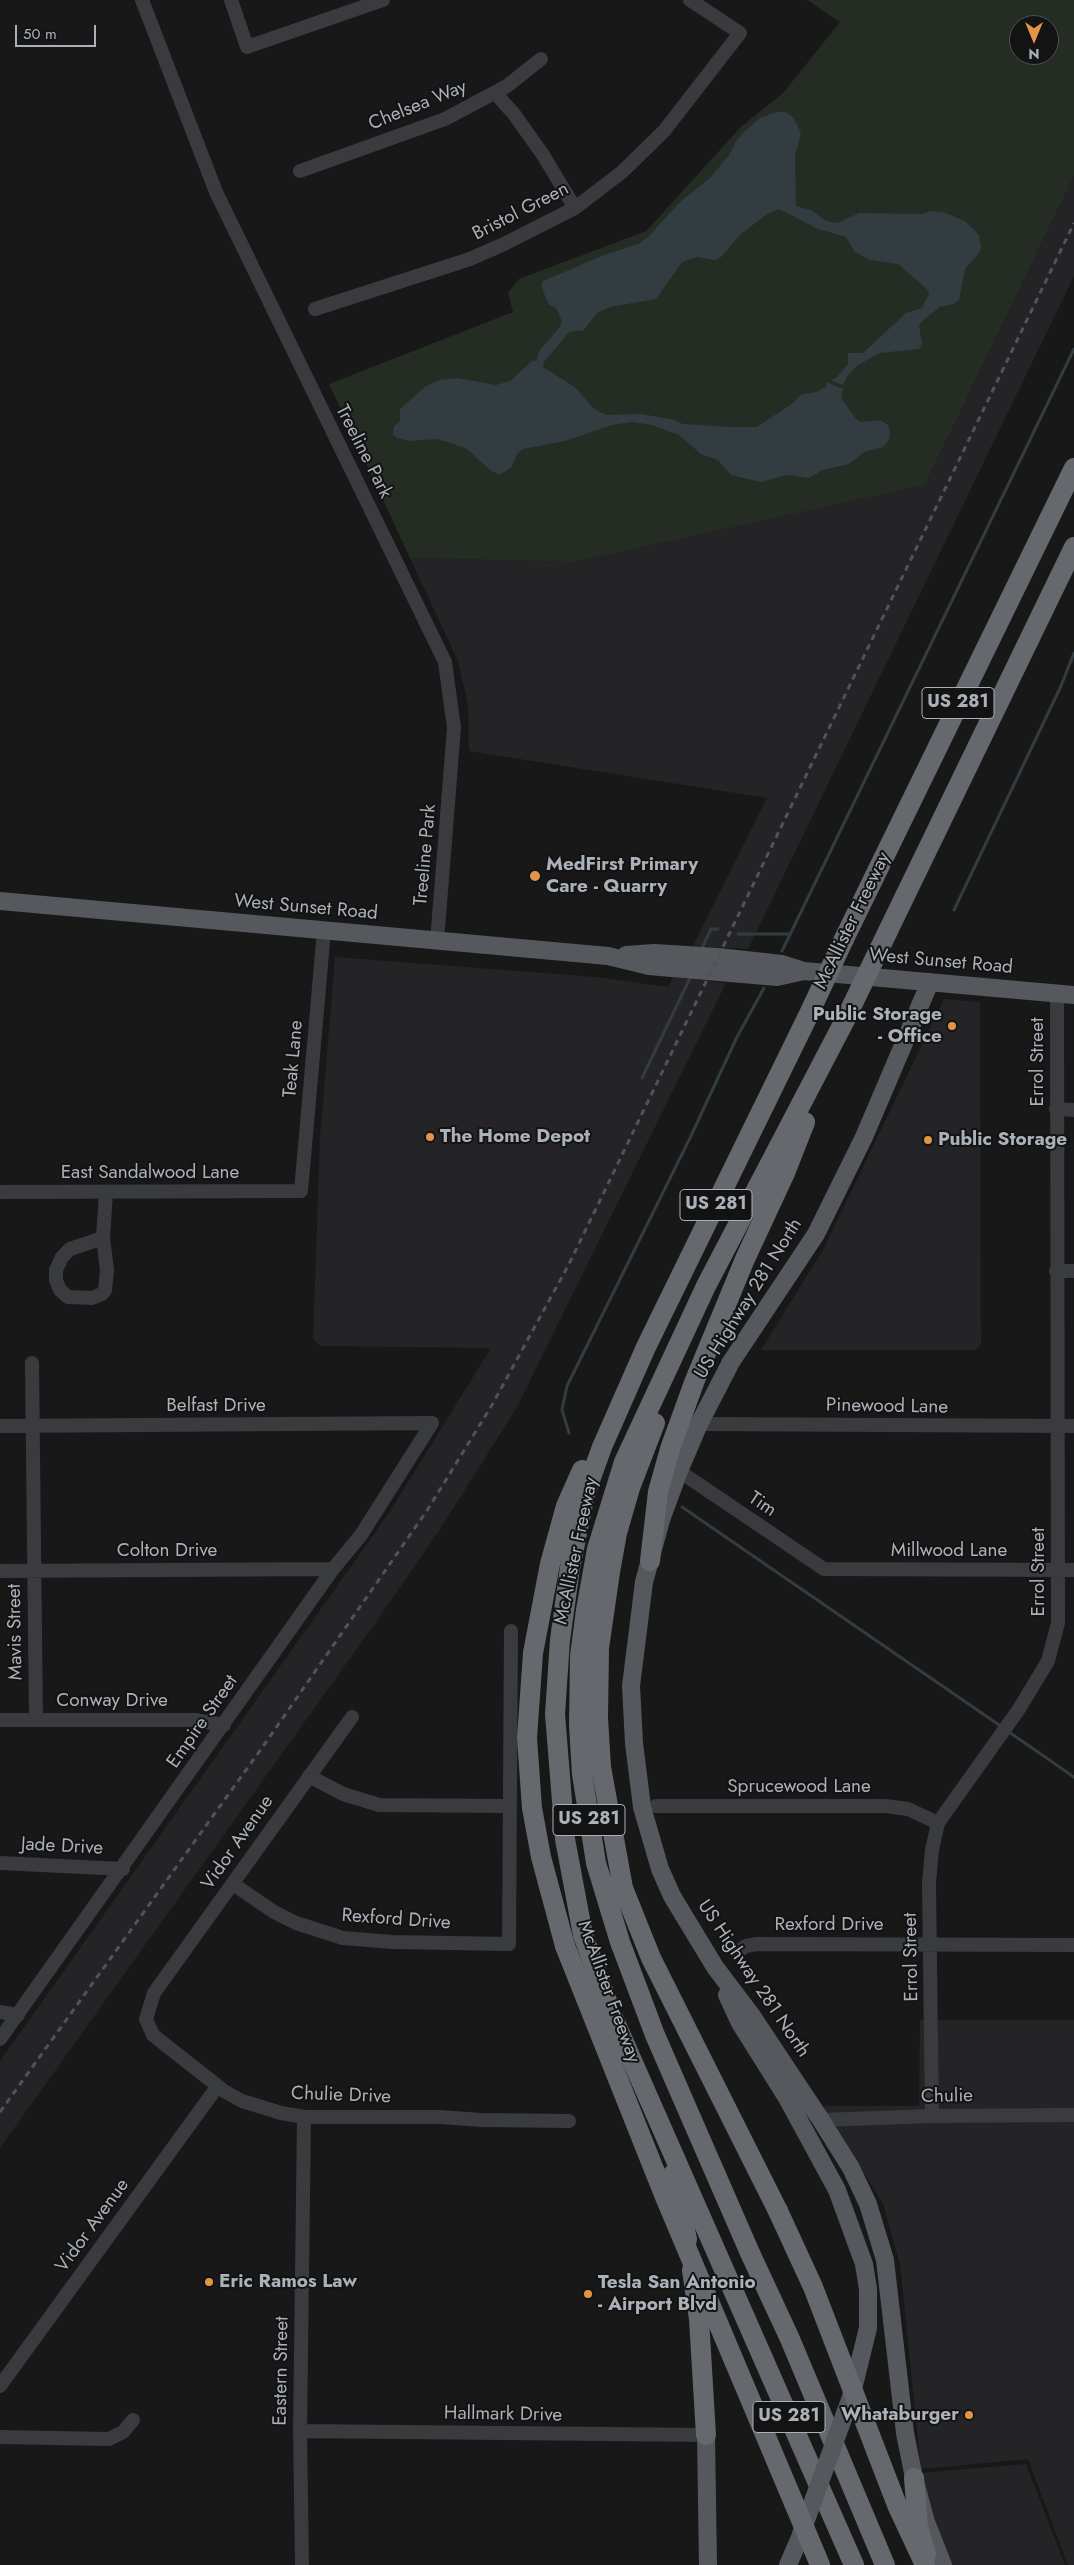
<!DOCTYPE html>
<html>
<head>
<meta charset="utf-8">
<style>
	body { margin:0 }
	#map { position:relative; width:1074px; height:2565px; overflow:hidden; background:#181819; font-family:Jost,sans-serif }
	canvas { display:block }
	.north { position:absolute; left:1009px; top:15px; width:50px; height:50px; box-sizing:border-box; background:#131314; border:1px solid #505256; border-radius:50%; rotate:180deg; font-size:14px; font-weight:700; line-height:20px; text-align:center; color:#abb1b8 }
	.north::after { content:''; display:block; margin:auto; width:18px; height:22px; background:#e29547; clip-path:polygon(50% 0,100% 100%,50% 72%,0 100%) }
	.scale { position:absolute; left:15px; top:25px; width:81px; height:22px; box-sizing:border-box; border:2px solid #abb1b8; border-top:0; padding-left:6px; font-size:15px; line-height:18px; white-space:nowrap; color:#abb1b8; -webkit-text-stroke:4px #131314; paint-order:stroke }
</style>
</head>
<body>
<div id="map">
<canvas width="1074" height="2565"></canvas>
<div class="north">N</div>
<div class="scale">50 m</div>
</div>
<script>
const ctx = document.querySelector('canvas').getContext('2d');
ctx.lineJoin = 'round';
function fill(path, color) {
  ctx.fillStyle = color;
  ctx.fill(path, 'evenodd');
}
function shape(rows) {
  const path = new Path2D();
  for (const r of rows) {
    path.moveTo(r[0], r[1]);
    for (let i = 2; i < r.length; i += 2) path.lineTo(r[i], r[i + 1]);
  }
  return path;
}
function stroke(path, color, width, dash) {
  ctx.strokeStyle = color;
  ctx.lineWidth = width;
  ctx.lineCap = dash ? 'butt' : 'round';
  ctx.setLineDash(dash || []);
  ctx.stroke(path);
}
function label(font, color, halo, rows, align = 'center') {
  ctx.font = font + ' Jost,sans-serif';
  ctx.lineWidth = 4;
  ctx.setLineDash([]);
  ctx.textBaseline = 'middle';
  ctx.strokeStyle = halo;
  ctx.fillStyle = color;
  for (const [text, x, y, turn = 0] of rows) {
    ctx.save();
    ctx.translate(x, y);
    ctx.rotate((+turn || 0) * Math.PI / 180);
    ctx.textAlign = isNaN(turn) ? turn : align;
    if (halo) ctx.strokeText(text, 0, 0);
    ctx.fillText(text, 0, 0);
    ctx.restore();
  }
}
fill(shape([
	[1074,176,1074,276,748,949,693,946,767,798,469,751,468,705,458,661,410,558,576,562,925,485],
	[335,957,596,977,668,987,673,977,726,983,517,1407,439,1531,371,1629,0,2148,0,2061,389,1513,491,1348,320,1346,313,1339,320,1137],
	[944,999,980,1002,981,1344,975,1350,761,1350,823,1250],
	[920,2020,1074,2020,1074,2565,1068,2565,1028,2459,921,2469,900,2264,883,2204,823,2106,919,2106],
	[1026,2464,1065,2565,951,2565,932,2518,920,2473]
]), '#242426');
fill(shape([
	[807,0,1074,0,1074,176,925,485,576,562,410,558,329,384,513,312,508,293,519,279,646,231,741,127,783,93,840,22],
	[1019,25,1049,25,1049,55,1019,55]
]), '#242c24');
fill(shape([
	[776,112,785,112,793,117,801,133,795,156,796,206,811,210,826,221,838,223,859,213,922,214,932,211,943,212,965,221,979,235,981,247,979,253,965,269,959,300,954,304,940,307,922,321,919,326,922,343,919,349,880,353,858,365,847,377,843,385,830,380,836,378,848,364,848,353,863,353,906,313,922,308,929,294,928,290,898,264,870,260,855,252,846,237,818,229,779,209,767,214,740,235,721,257,715,260,697,257,682,262,656,299,610,307,597,313,584,330,569,332,544,362,543,367,576,388,593,408,606,415,641,414,671,419,683,424,730,427,757,427,793,403,800,395,816,392,826,387,827,382,843,389,841,398,856,419,861,422,880,420,888,425,890,432,889,440,883,447,864,452,849,464,823,470,809,478,786,475,761,482,731,475,718,460,701,454,679,435,652,425,632,422,612,425,565,441,523,449,517,454,511,468,499,475,490,470,467,449,451,443,436,439,410,441,397,438,393,434,394,426,400,422,400,409,426,386,440,380,457,378,496,385,510,381,532,361,536,361,540,350,559,328,562,321,556,308,549,305,546,298,541,286,543,281,604,255,638,244,647,238,680,202,710,178,729,155,736,141,744,132,760,118]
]), '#323c41');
stroke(shape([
	[954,910,1061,686,1074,653],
	[738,934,790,934],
	[702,948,711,929,718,929],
	[782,951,1074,349],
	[642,1078,691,976],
	[569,1433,562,1410,567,1386,690,1138,737,1037,764,988],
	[682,1507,1002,1727],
	[1009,1732,1074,1777]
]), '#323c41', 3);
stroke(shape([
	[142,0,216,192,445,662,454,728,437,941],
	[231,0,247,47,383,0],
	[495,93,514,114,543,155,575,208],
	[300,171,445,119,507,86,541,59],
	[315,309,470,259,504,244,575,208,622,172,664,131,740,33,690,0],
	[1056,1109,1074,1110],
	[0,1192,301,1191,324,931],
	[103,1238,70,1249,62,1257,56,1270,56,1280,60,1290,68,1297,92,1298,102,1294,105,1290,107,1270,103,1238,106,1192],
	[1056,1271,1074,1271],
	[32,1363,36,1720],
	[699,1424,1074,1426],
	[0,1426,432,1423],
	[679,1471,824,1569,1074,1570],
	[0,1571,333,1569],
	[352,1717,154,1993,146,2019,153,2035,224,2091,242,2101,281,2113,304,2117,440,2117,481,2120,569,2121],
	[0,1720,195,1720,224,1725],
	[309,1776,343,1794,379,1805,509,1806],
	[656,1806,886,1806,908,1809,938,1823],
	[0,1863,123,1869],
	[233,1884,274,1912,296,1923,343,1938,392,1942,509,1944,511,1631],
	[737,1952,746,1946,757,1944,1074,1945],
	[0,2012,18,2015],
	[0,2039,333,1569,361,1535,432,1423],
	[932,2116,929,1883,932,1850,938,1823,1019,1709,1048,1661,1058,1623,1057,993],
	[821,2120,932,2116,1074,2115],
	[0,2386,217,2087],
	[300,2431,706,2435],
	[0,2437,109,2439,123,2432,133,2420],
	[302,2565,300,2431,304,2117]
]), '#393b3e', 14);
stroke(shape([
	[0,901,608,956,649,966,777,977,804,971],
	[626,955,654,953,718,957,782,964,804,971,1074,995],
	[930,982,864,1137,816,1234,731,1362,699,1424,679,1471,661,1520,644,1582,631,1686,634,1743,642,1807,660,1869,672,1896,715,1967,752,2016,821,2120,851,2168,868,2204,885,2260,905,2433,914,2478,926,2522,943,2565],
	[727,1995,740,2023,787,2098,837,2190,864,2264,868,2289,868,2328,851,2397],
	[706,2435,708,2565],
	[788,2565,801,2535]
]), '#55585d', 18);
stroke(shape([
	[888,931,1074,547],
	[844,939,1074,468],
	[807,1018,646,1347,602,1447,585,1494,570,1568,560,1640,555,1714,565,1839,583,1935,612,2015,854,2565],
	[845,1020,706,1286,624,1462,597,1549,586,1610,580,1656,579,1726,582,1774,596,1863,620,1942,655,2035,750,2253,790,2339,885,2565],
	[655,1423,630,1488,617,1533,610,1572,599,1648,598,1718,601,1767,623,1888,651,1958,778,2211],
	[650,1561,658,1492,670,1449,695,1380,745,1259,785,1173,805,1122],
	[565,1946,541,1857,532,1808,527,1738,533,1653,550,1564,566,1506,582,1470],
	[673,2174,687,2239],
	[692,2270,699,2319,706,2435],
	[914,2478,918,2527,926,2554]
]), '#65696e', 20);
stroke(shape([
	[0,2112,264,1745,428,1509,492,1405,569,1264,605,1190,1074,223]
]), '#505357', 3, [6, 5]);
stroke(shape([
	[801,2534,851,2397]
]), '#55585d', 18);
stroke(shape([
	[807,1018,844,939],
	[845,1020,888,931],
	[565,1946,665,2197,820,2565],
	[778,2211,813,2287,897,2505,925,2565]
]), '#65696e', 20);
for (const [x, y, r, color] of [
	[535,876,6,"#e29547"],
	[952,1026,5,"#e29547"],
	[430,1137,5,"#e29547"],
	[928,1140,5,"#e29547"],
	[209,2282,5,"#e29547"],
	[588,2294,5,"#e29547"],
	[969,2415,5,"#e29547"]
]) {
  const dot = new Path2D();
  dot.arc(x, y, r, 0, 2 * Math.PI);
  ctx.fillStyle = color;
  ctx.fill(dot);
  stroke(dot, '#131314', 2);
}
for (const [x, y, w] of [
	[958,703,72],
	[716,1205,72],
	[589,1820,72],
	[789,2417,72]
]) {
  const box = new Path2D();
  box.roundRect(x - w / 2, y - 15.5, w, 31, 4);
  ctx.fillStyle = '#131314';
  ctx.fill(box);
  stroke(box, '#abb1b8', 1);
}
label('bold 18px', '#abb1b8', null, [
	["US 281",958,703],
	["US 281",716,1205],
	["US 281",589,1820],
	["US 281",789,2417]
]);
label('19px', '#abb1b8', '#131314', [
	["Chelsea Way",418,106,-22],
	["Bristol Green",521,212,-27],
	["Treeline Park",363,452,63],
	["Treeline Park",426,855,-85],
	["West Sunset Road",306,908,5],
	["McAllister Freeway",853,921,-64],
	["West Sunset Road",941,962,5],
	["Teak Lane",294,1059,-85],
	["Errol Street",1038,1062,-90],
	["East Sandalwood Lane",150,1173],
	["US Highway 281 North",749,1299,-58],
	["Belfast Drive",216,1406],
	["Pinewood Lane",887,1407,1],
	["Tim",762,1505,34],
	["Colton Drive",167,1551],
	["McAllister Freeway",577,1551,-78],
	["Millwood Lane",949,1551],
	["Errol Street",1039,1572,-90],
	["Mavis Street",16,1632,-91],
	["Conway Drive",112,1701],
	["Empire Street",203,1722,-55],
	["Sprucewood Lane",799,1787],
	["Vidor Avenue",238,1843,-55],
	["Jade Drive",62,1847,3],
	["Rexford Drive",396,1920,4],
	["Rexford Drive",829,1925],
	["Errol Street",912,1957,-91],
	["US Highway 281 North",753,1979,56],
	["McAllister Freeway",608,1992,70],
	["Chulie Drive",341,2096,2],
	["Chulie",947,2097,-1],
	["Vidor Avenue",93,2226,-54],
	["Eastern Street",282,2371,-89],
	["Hallmark Drive",503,2415,1]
]);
label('bold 19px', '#abb1b8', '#131314', [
	["MedFirst Primary",546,865],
	["Care - Quarry",546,887],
	["Public Storage",942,1015,"right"],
	["- Office",942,1037,"right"],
	["The Home Depot",440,1137],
	["Public Storage",938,1140],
	["Eric Ramos Law",219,2282],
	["Tesla San Antonio",598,2283],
	["- Airport Blvd",598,2305],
	["Whataburger",959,2415,"right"]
], 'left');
</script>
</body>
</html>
